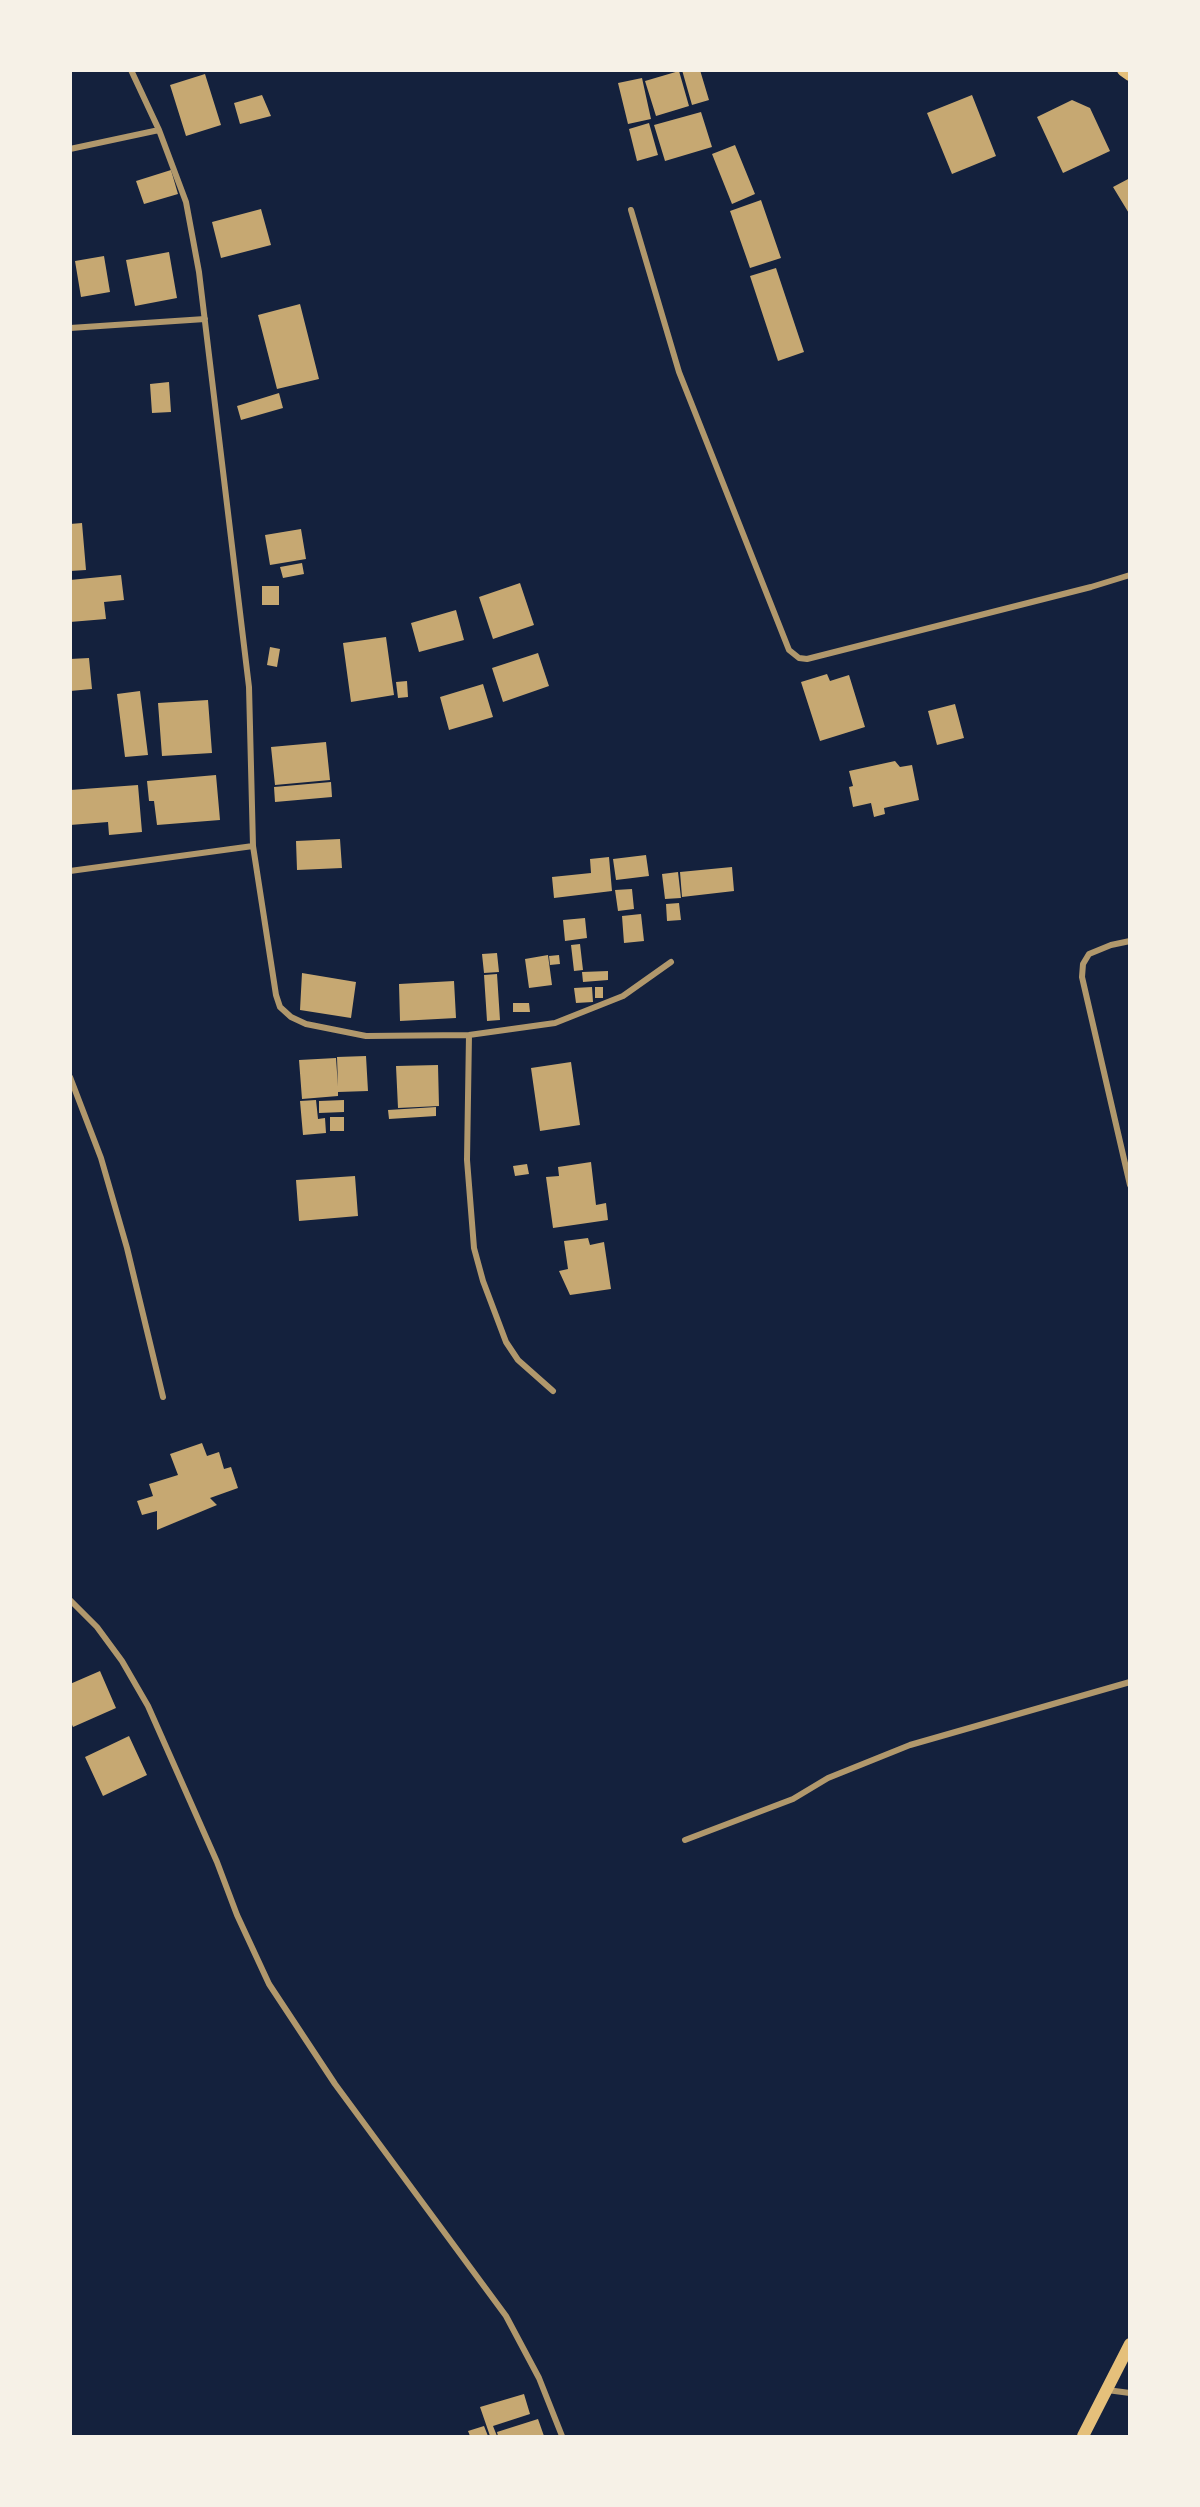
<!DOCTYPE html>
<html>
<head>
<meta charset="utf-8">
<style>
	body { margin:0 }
	#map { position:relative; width:1200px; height:2507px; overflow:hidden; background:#14213d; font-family:"Varela Round",sans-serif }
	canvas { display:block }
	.frame { position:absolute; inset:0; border:72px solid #f6f1e7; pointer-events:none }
</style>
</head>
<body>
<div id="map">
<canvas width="1200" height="2507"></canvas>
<div class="frame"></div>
</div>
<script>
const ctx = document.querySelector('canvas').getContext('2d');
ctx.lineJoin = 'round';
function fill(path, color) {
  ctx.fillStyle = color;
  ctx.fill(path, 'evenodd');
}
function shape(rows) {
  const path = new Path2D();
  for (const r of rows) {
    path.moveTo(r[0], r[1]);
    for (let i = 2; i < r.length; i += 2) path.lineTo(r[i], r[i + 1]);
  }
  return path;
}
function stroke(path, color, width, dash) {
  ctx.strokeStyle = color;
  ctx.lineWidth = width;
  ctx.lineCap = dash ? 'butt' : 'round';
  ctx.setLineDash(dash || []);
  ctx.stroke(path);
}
fill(shape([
	[682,70,700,70,709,100,692,105],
	[679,71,689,106,656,116,645,81],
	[205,74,221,125,186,136,170,85],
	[642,78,651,119,628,124,618,83],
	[262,95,271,116,240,124,234,103],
	[972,95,996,156,952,174,927,113],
	[1072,100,1090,108,1110,151,1063,173,1037,117],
	[701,112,712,147,665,161,654,125],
	[649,123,658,155,637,161,629,129],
	[735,145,755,194,732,204,712,154],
	[171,170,178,194,144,204,136,181],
	[1130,178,1130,215,1113,187],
	[761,200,781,258,750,268,730,211],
	[261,209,271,245,221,258,212,222],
	[169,252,177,298,135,306,126,260],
	[104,256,110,292,81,297,75,261],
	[776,268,804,352,778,361,750,276],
	[300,304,319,379,277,389,258,315],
	[169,382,171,412,152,413,150,384],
	[279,393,283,408,241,420,237,406],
	[82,523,86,570,70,571,70,524],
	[301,529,306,559,270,565,265,535],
	[302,563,304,574,283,578,280,567],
	[121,575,124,600,104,602,106,619,70,622,70,580],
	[520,583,534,625,493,639,479,597],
	[262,586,279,586,279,605,262,605],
	[456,610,464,640,419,652,411,623],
	[386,637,394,695,351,702,343,643],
	[270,647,280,649,277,667,267,665],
	[538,653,549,686,503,702,492,668],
	[89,658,92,689,70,691,70,659],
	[827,674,830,681,849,675,865,727,820,741,801,682],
	[407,681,408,697,398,698,396,682],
	[483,684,493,717,449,730,440,697],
	[140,691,148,755,125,757,117,694],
	[208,700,212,753,162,756,158,703],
	[955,704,964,738,937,745,928,711],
	[326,742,330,780,275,785,271,747],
	[895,761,900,767,912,765,919,800,884,808,885,814,874,817,871,803,853,807,849,787,853,786,849,771],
	[216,775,220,820,157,825,154,801,149,801,147,781],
	[331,782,332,797,275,802,274,787],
	[138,785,142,832,109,835,108,822,70,825,70,790],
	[340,839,342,868,297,870,296,841],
	[646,855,649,876,616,880,613,859],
	[609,857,612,891,554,898,552,877,591,873,590,859],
	[732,867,734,891,682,897,680,872],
	[678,872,681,898,665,899,662,874],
	[632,889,634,909,618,911,615,890],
	[679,903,681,920,667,921,666,904],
	[641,914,644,941,624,943,622,916],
	[585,918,587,938,565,941,563,920],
	[580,944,583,970,574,971,571,945],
	[497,953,499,972,484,973,482,954],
	[548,955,552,985,529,988,525,959],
	[559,955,560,964,550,965,549,956],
	[608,971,608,980,583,982,582,972],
	[302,973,356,982,351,1018,300,1010],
	[497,974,500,1020,487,1021,484,975],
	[454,981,456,1018,400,1021,399,984],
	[592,987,593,1002,576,1003,574,988],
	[595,987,603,987,603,998,595,998],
	[513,1003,529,1003,530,1012,513,1012],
	[366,1056,368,1091,338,1092,338,1096,302,1099,299,1060,336,1058,338,1086,337,1057],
	[571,1062,580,1125,540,1131,531,1068],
	[438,1065,439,1106,398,1108,396,1066],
	[316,1100,318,1119,325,1118,326,1133,303,1135,300,1101],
	[344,1100,344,1112,319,1113,319,1101],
	[436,1107,436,1116,389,1119,388,1110],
	[330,1117,344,1117,344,1131,330,1131],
	[591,1162,596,1205,606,1203,608,1220,553,1228,546,1177,559,1176,558,1167],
	[527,1164,529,1174,515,1176,513,1166],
	[355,1176,358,1216,299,1221,296,1180],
	[588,1238,590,1245,604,1242,611,1289,570,1295,559,1271,568,1269,564,1241],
	[202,1443,207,1456,219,1452,224,1469,231,1467,238,1488,210,1498,217,1505,157,1530,157,1511,142,1515,137,1501,153,1496,149,1484,178,1475,170,1454],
	[100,1671,116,1708,73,1727,70,1720,70,1684],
	[129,1736,147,1775,103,1796,85,1757],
	[524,2394,530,2414,493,2426,497,2436,490,2436,480,2407],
	[538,2419,544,2436,498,2436,497,2432],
	[484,2426,488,2436,470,2436,468,2431]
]), '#c6a872');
stroke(shape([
	[131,70,159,130,186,202,199,272,249,687,253,846,276,995,280,1007,291,1017,306,1024,366,1036,469,1035,555,1023,623,996,671,962],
	[70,149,159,130],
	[631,210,679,372,789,650,799,658,807,659,1091,587,1130,575],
	[70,328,205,319],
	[70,871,253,846],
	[1130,941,1111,945,1089,954,1083,964,1082,977,1130,1185],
	[469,1035,467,1160,474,1248,483,1281,506,1342,518,1360,553,1391],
	[70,1077,101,1158,127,1248,163,1397],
	[70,1600,97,1627,122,1661,148,1706,217,1862,237,1915,269,1984,335,2084,506,2316,539,2378,562,2436],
	[685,1840,793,1799,828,1778,910,1745,1130,1682],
	[1107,2390,1130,2393]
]), '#b1986c', 6);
stroke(shape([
	[1123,70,1130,75],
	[1083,2436,1130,2344]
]), '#e5c07b', 12);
</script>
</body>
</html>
